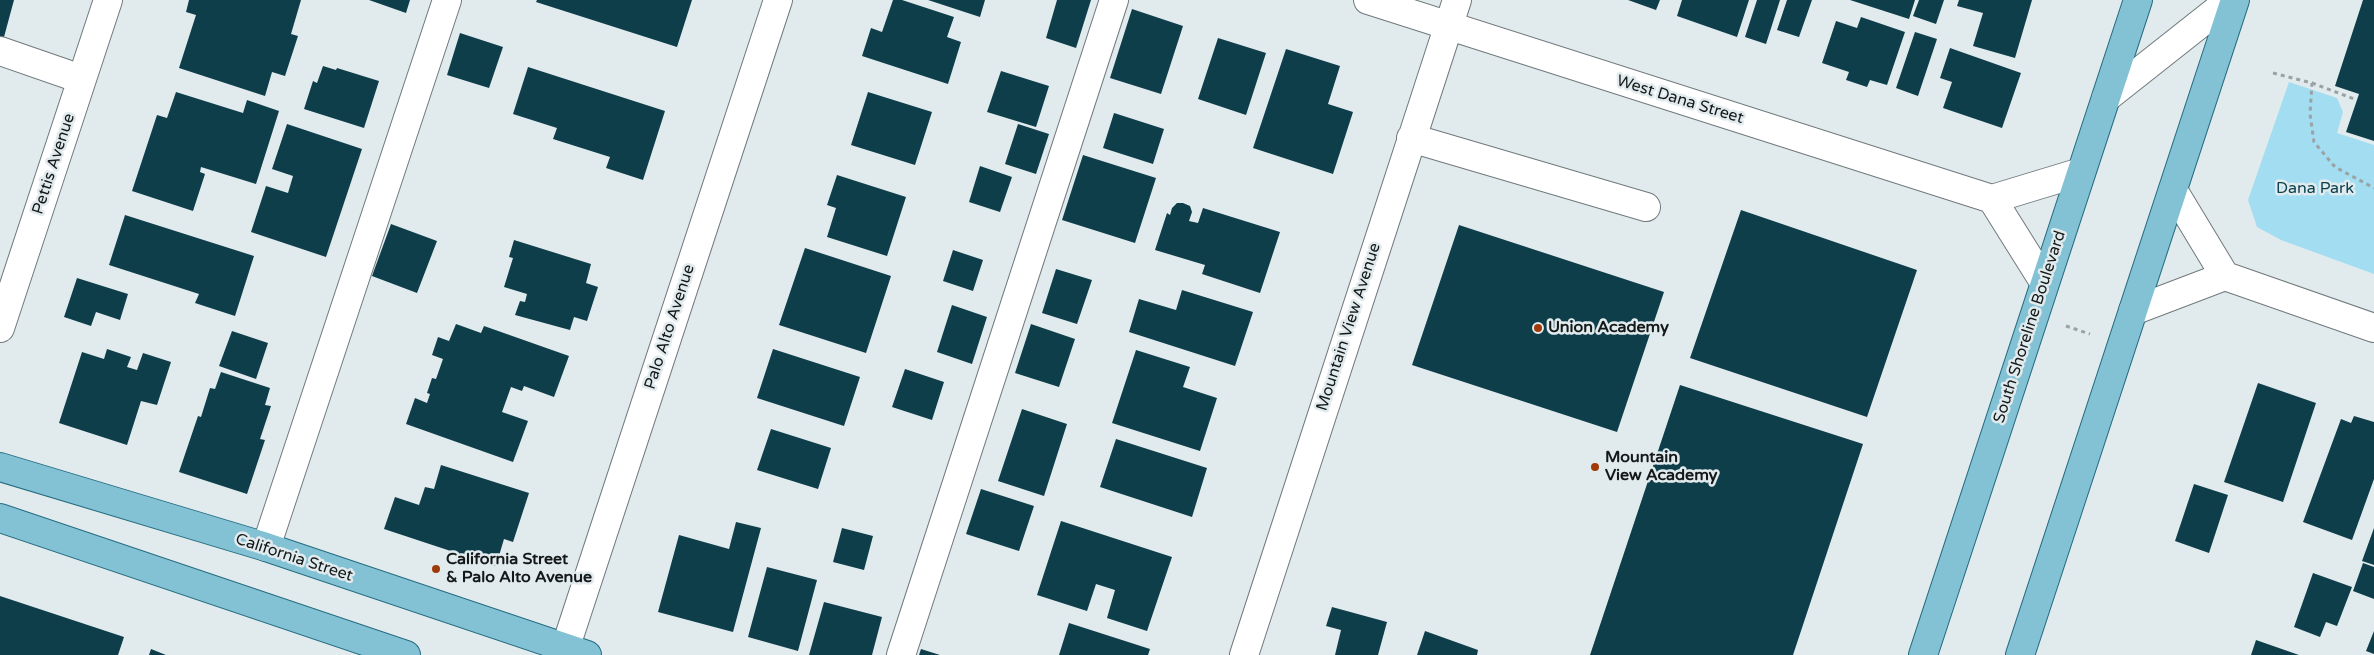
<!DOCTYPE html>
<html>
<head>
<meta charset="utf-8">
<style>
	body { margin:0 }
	canvas { display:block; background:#e1ebee }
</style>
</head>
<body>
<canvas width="2374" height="655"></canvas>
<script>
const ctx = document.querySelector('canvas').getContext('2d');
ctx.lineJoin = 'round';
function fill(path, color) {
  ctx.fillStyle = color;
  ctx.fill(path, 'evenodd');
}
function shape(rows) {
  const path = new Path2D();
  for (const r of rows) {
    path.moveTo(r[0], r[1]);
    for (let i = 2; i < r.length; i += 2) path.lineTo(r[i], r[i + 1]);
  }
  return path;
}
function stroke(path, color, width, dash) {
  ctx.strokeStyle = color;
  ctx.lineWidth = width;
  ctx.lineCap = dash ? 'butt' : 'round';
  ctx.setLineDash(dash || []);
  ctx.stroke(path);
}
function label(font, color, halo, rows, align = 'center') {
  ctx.font = font + ' "Varela Round",sans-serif';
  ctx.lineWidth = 5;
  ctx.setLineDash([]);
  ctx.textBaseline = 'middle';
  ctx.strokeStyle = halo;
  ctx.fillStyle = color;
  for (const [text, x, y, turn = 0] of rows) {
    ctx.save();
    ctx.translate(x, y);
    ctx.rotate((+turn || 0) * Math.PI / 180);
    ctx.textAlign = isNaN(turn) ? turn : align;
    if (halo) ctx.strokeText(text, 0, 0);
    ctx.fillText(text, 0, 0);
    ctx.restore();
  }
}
fill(shape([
	[2289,82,2337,98,2343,112,2337,133,2374,145,2374,274,2281,240,2257,227,2248,200]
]), '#a2ddf1');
fill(shape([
	[0,0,14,0,4,37,0,36],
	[189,0,301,0,291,34,298,36,285,76,272,72,265,96,179,68,196,15,186,12],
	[369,0,410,0,406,13],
	[537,0,692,0,677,47,536,2],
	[893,0,902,0,954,17,947,37,961,42,948,84,862,56,871,28,882,32],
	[928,0,985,0,980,17],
	[1057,0,1091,0,1076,48,1046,38],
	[1628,0,1660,0,1656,10],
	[1682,0,1749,0,1737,37,1677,16],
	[1757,0,1780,0,1766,44,1745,37],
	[1787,0,1812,0,1799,37,1777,30],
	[1850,0,1915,0,1909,19],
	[1919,0,1944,0,1936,24,1913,16],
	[1959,0,2032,0,2015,58,1973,46,1983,13,1957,6],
	[2363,0,2374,0,2374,141,2346,132,2359,94,2335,86],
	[1132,9,1183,26,1161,94,1110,78],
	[1861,17,1905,32,1887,85,1870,80,1867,87,1846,80,1849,72,1822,63,1836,21,1857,28],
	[1915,32,1937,39,1918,96,1896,88],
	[460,33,503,47,489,88,447,75],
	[1218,38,1266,53,1246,115,1198,99],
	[1950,48,2021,73,2002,128,1943,108,1952,82,1940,78],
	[1286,49,1340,66,1328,104,1353,112,1333,174,1253,148],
	[323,66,336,70,337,68,379,81,364,128,304,109,313,81,317,83],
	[528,67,665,111,643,180,606,168,610,157,553,139,557,128,513,114],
	[1001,71,1049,86,1036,127,987,112],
	[176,92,243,113,247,100,279,111,256,184,201,167,200,172,205,174,193,211,132,191,157,115,167,118],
	[868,92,932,112,915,165,851,145],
	[1114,113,1164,129,1153,164,1103,148],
	[287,124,362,149,326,257,251,232,266,186,288,193,293,176,272,169],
	[1018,124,1049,134,1036,174,1005,164],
	[1083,155,1156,178,1135,243,1062,220],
	[980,166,1012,177,1000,212,969,202],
	[837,175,906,197,887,256,827,237,836,208,827,205],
	[1177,203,1183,203,1190,206,1192,212,1189,221,1198,223,1203,208,1280,232,1260,293,1202,274,1205,265,1155,250,1167,213,1170,215,1172,208],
	[1741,210,1917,270,1867,417,1690,358],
	[125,215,254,256,235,316,195,303,199,294,109,265],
	[391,224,437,241,417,293,372,276],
	[1459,225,1664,292,1617,432,1412,365],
	[514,240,591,264,586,283,598,287,587,321,574,317,570,330,515,315,520,301,525,302,527,294,504,287,513,258,509,257],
	[805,248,891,276,866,353,779,325],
	[953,250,983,260,973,291,943,281],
	[1056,269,1092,280,1077,324,1042,313],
	[77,278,128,294,120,320,96,312,91,326,64,317],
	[1182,290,1253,312,1235,366,1129,332,1139,299,1176,310],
	[952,305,987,317,972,364,937,352],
	[456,324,481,333,484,326,569,356,554,397,524,386,522,391,511,387,502,412,528,421,513,462,406,424,415,398,427,403,430,394,427,393,432,378,436,379,443,359,432,355,438,337,449,341],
	[1031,324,1075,339,1059,387,1015,373],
	[232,331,268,343,256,379,219,366],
	[107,349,131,357,127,367,137,370,143,353,171,362,157,405,141,401,127,445,59,423,82,352,104,359],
	[773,349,860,377,844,426,757,398],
	[1136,350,1190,367,1183,387,1217,398,1200,451,1112,423],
	[905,369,944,382,932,420,892,407],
	[221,372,270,388,265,405,271,406,260,439,265,440,247,494,179,472,198,416,201,417,210,388,215,389],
	[2258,383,2316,403,2283,502,2224,482],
	[1680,385,1863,444,1793,655,1590,655],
	[1022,409,1067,424,1044,496,998,481],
	[2354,416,2374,422,2374,479,2352,540,2303,522,2341,419,2351,423],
	[771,429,831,448,818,489,757,470],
	[1116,439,1207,468,1192,517,1100,487],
	[441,465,529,493,513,542,504,539,496,566,384,529,395,497,419,505,425,487,434,489],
	[2194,484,2228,495,2209,553,2175,541],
	[981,489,1034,506,1019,551,966,534],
	[1061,521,1172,557,1147,631,1107,618,1115,590,1096,584,1087,611,1037,595],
	[736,522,761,528,733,632,658,612,679,535,729,549],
	[842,528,873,536,864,570,833,562],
	[2374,528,2374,565,2362,561],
	[2363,563,2374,567,2374,599,2353,591],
	[767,567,817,580,798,651,748,637],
	[2313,573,2352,587,2337,626,2326,622,2320,637,2294,627],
	[0,596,124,637,118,655,0,655],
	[824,602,882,617,872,655,809,655],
	[1332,607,1387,622,1378,655,1335,655,1341,630,1326,626],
	[1069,623,1150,649,1148,655,1059,655],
	[1425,631,1478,650,1477,655,1417,655],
	[2374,631,2374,654,2366,651],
	[2256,640,2299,655,2251,655],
	[151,649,166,655,149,655],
	[921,649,940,655,919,655]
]), '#0f3e4b');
const minor = shape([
	[1368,0,1992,199,2081,172],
	[0,51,81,79],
	[2106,98,2230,0],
	[1411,138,1646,207],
	[2173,190,2225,276],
	[1992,199,2044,282],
	[2133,311,2225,276,2374,328],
	[0,328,108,0],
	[266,547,447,0],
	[563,655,778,0],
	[901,655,1114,0],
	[1244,655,1457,0]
]);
const major = shape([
	[0,467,266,547,587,655],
	[0,518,406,655],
	[1923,655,2138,0],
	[2020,655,2235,0]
]);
stroke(minor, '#71797c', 30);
stroke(major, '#266c80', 30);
stroke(shape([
	[2273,73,2312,83,2310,114,2314,142,2335,167,2374,188],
	[2312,83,2357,100],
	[2066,326,2090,334]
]), '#9aa2a4', 3, [4, 4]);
stroke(minor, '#fff', 28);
stroke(major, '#83c2d4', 28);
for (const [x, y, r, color] of [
	[1538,328,5,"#9f3a09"],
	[1595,467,5,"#9f3a09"],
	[436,569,5,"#9f3a09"]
]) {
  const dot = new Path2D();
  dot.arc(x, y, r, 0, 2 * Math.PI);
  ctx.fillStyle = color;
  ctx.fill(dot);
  stroke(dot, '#e1ebee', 2);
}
label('16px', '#141819', '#e1ebee', [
	["West Dana Street",1680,100,17],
	["Pettis Avenue",54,164,-72],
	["Palo Alto Avenue",670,327,-72],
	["Mountain View Avenue",1349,327,-72],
	["South Shoreline Boulevard",2030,327,-72],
	["California Street",294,558,18]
]);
label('16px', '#0a414f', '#e1ebee', [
	["Dana Park",2315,189]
]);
label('bold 16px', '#141819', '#e1ebee', [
	["Union Academy",1548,328],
	["Mountain",1605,458],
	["View Academy",1605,476],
	["California Street",446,560],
	["& Palo Alto Avenue",446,578]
], 'left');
</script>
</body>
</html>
